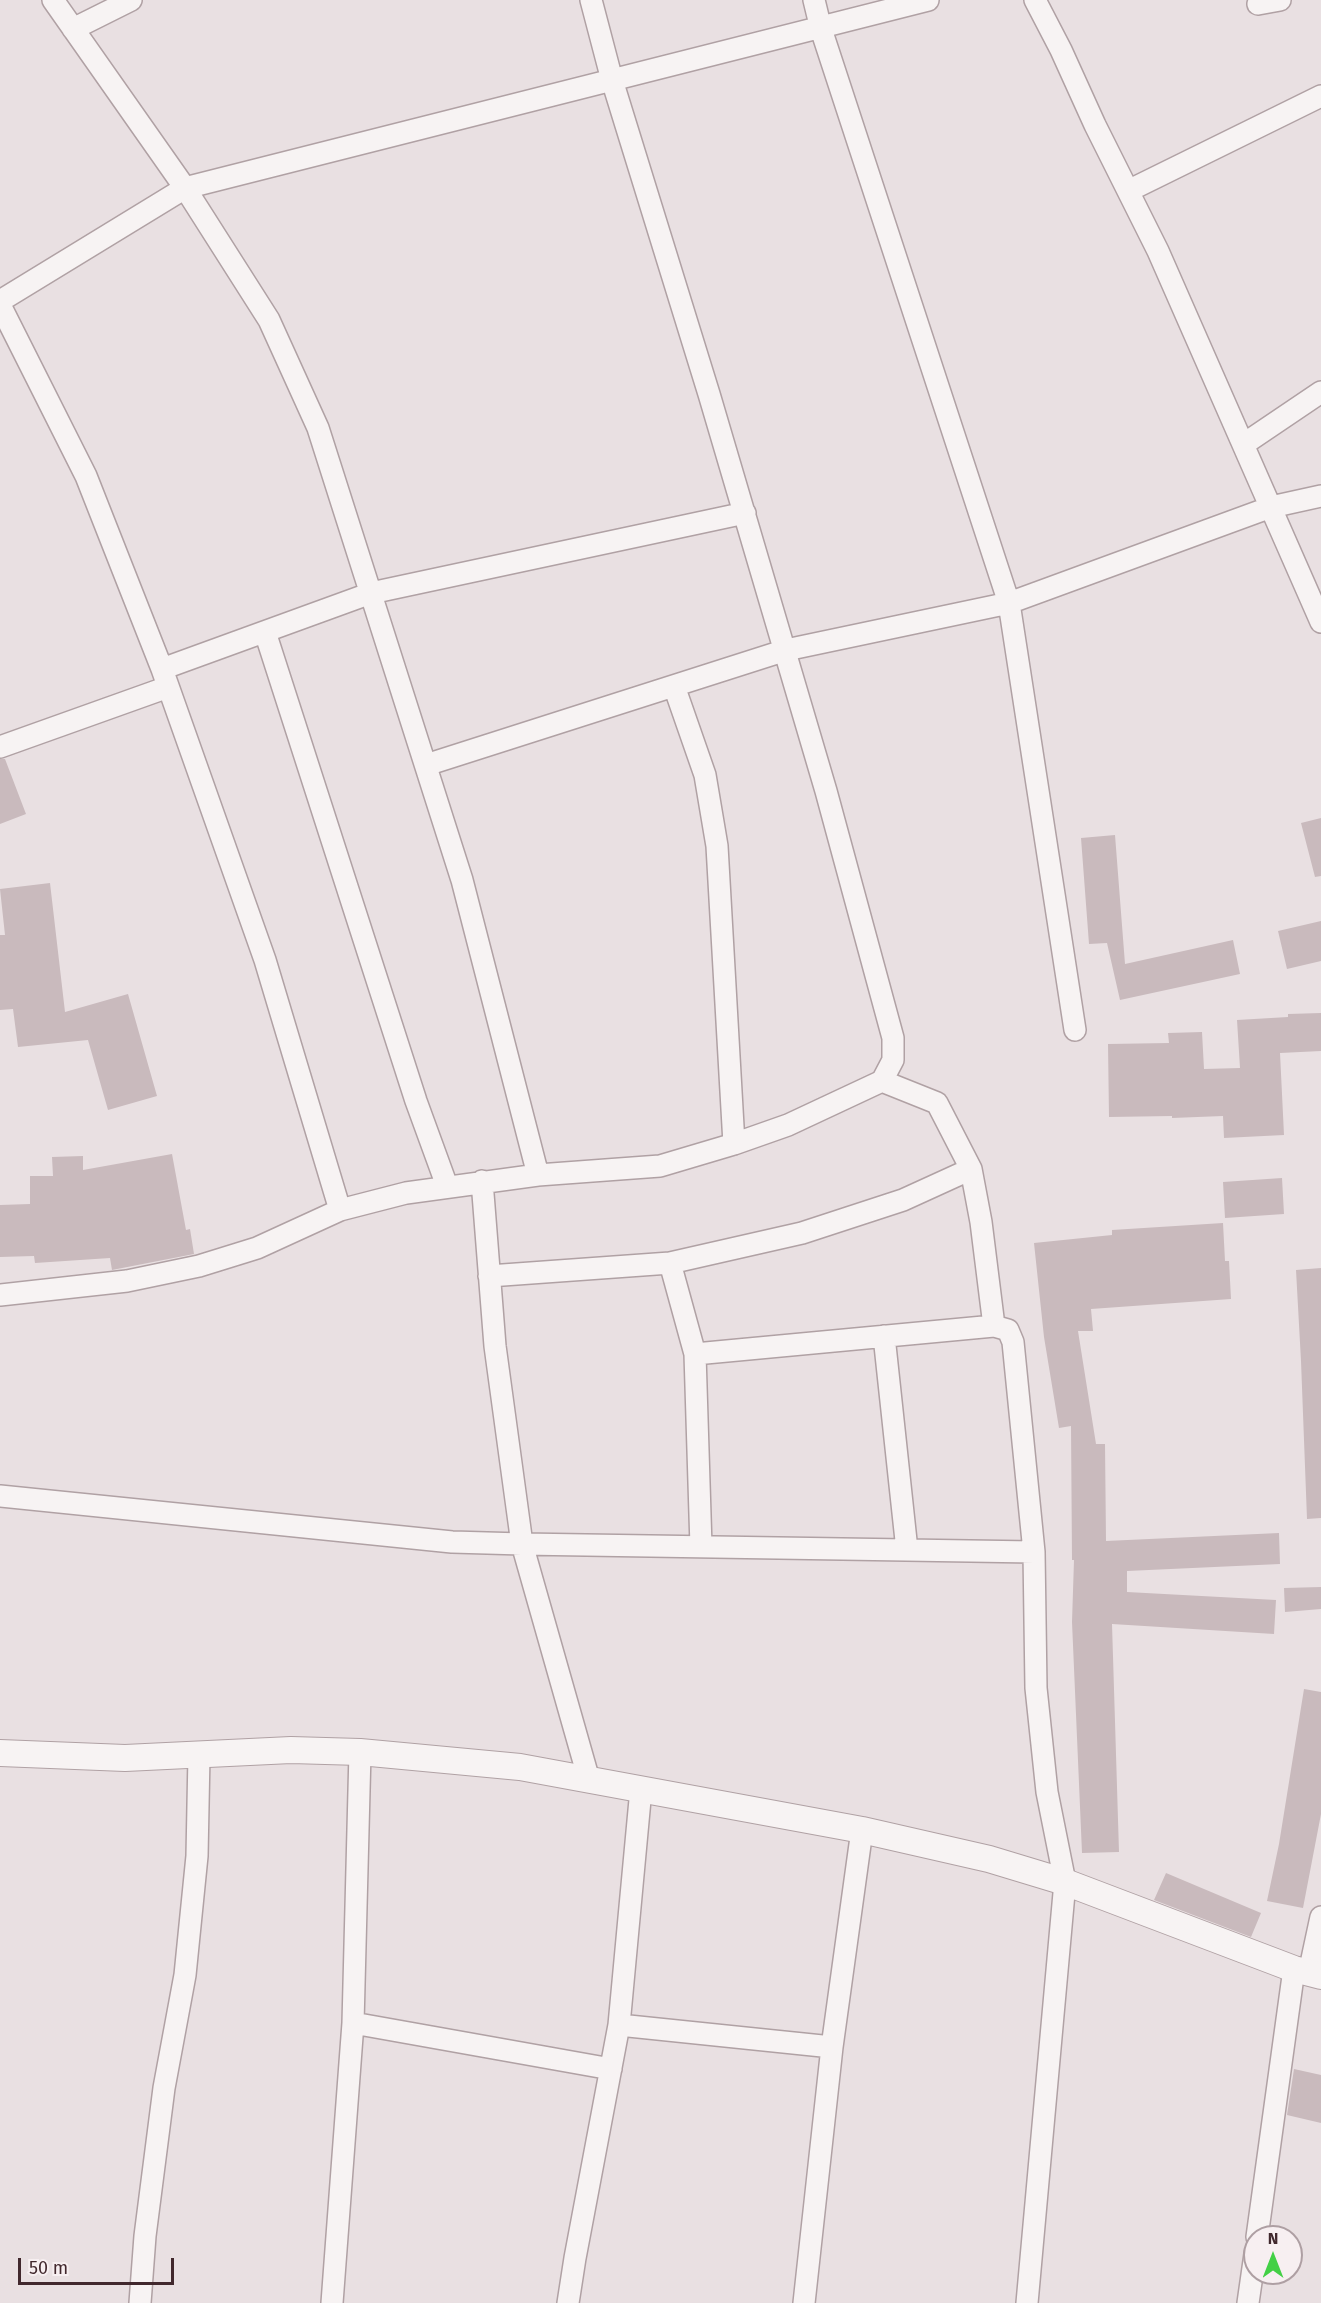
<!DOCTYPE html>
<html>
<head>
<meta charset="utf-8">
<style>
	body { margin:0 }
	#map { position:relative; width:1321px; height:2303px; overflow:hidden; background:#e9e0e2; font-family:"Fira Sans",sans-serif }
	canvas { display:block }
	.north { position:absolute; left:1243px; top:2225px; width:60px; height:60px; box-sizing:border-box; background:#f7eff1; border:2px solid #ae9fa3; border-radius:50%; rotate:0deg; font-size:16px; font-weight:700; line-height:24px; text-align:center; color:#41282d }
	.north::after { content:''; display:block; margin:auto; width:21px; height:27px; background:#43d046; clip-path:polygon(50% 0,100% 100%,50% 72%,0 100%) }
	.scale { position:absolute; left:18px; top:2258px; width:156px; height:27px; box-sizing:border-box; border:3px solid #41282d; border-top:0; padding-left:8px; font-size:18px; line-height:21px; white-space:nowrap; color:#41282d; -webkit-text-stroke:4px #f7eff1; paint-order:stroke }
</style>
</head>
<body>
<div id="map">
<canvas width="1321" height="2303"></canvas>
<div class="north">N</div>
<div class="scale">50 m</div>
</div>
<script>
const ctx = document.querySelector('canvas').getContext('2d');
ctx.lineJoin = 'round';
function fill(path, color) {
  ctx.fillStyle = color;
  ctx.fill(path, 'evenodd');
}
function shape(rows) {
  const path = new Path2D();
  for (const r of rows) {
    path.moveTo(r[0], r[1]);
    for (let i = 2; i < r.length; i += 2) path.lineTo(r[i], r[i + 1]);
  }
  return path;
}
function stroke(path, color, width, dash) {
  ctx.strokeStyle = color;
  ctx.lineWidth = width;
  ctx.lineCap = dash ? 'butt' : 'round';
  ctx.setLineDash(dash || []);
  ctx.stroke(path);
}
fill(shape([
	[0,759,5,759,26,814,0,824],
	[1321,818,1321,876,1315,877,1301,823],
	[1115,835,1125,964,1233,940,1240,974,1120,1000,1107,943,1089,944,1081,838],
	[50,883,65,1012,128,994,157,1096,108,1110,88,1040,18,1047,13,1009,0,1010,0,935,5,935,0,889],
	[1321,921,1321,961,1287,969,1278,931],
	[1321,1013,1321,1051,1280,1053,1284,1135,1224,1138,1223,1116,1172,1118,1172,1116,1109,1117,1108,1044,1169,1043,1168,1033,1202,1032,1204,1069,1240,1068,1237,1020,1288,1017,1288,1014],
	[172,1154,186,1230,190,1229,194,1254,112,1270,110,1258,35,1263,34,1256,0,1257,0,1205,30,1204,30,1176,53,1176,52,1157,83,1156,83,1170],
	[1282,1178,1284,1214,1225,1218,1223,1182],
	[1223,1223,1225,1261,1229,1261,1231,1299,1091,1309,1093,1331,1078,1331,1096,1444,1105,1444,1106,1541,1279,1533,1280,1564,1127,1571,1127,1592,1276,1600,1274,1634,1112,1624,1119,1852,1082,1853,1072,1622,1074,1560,1072,1560,1071,1426,1059,1428,1044,1337,1034,1243,1112,1235,1112,1230],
	[1321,1268,1321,1518,1307,1519,1301,1361,1296,1270],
	[1321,1587,1321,1609,1285,1612,1284,1588],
	[1304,1689,1321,1692,1321,1814,1303,1908,1267,1901,1279,1844],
	[1166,1873,1261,1913,1251,1937,1154,1900],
	[1294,2069,1321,2075,1321,2123,1287,2115]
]), '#c9babd');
const minor = shape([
	[53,0,185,188,269,320,318,428,462,880,538,1175],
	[814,0,821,29,1009,603,1075,1030],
	[1035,0,1061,50,1095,125,1158,251,1321,622],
	[1258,4,1280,0],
	[73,29,131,0],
	[1128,191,1321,96],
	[0,301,185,188,928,0],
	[0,305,86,476,162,669,265,960,340,1210],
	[1244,444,1321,392],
	[265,632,416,1101,447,1186],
	[162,669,371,593,745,513],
	[674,686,705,775,717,846,734,1144],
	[0,747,168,687],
	[426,765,786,650,1009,603,1271,507,1321,496],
	[882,1081,937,1103,971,1169,981,1222,994,1326],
	[670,1263,695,1354,701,1547],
	[489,1276,670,1263,802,1233,903,1200,971,1169],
	[0,1295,127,1281,199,1266,257,1248,340,1210,406,1193,538,1175,660,1166,734,1144,788,1125,882,1081,893,1060,893,1038,826,791,709,394,612,80,591,0],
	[884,1336,907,1550],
	[695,1354,994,1326,1008,1330,1013,1342,1034,1552,1036,1688,1047,1792,1065,1882,1027,2303],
	[0,1496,452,1542,522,1544,495,1346,482,1181],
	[589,1780,522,1544,1034,1552],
	[1309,1973,1321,1917],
	[353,2023,611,2069],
	[619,2025,832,2047],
	[1257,2237,1294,1969],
	[140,2303,145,2236,164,2088,185,1975,197,1856,199,1755],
	[332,2303,353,2023,360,1752],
	[568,2303,575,2258,619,2025,641,1789],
	[804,2303,832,2047,862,1830],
	[1248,2303,1255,2254]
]);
const tertiary = shape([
	[0,1753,125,1758,291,1750,360,1752,520,1767,862,1830,989,1859,1065,1882,1294,1969,1321,1976]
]);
stroke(minor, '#b0a1a4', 24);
stroke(tertiary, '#b0a1a4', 28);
stroke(minor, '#f7f3f3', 21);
stroke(tertiary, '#f7f3f3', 26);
</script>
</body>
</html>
